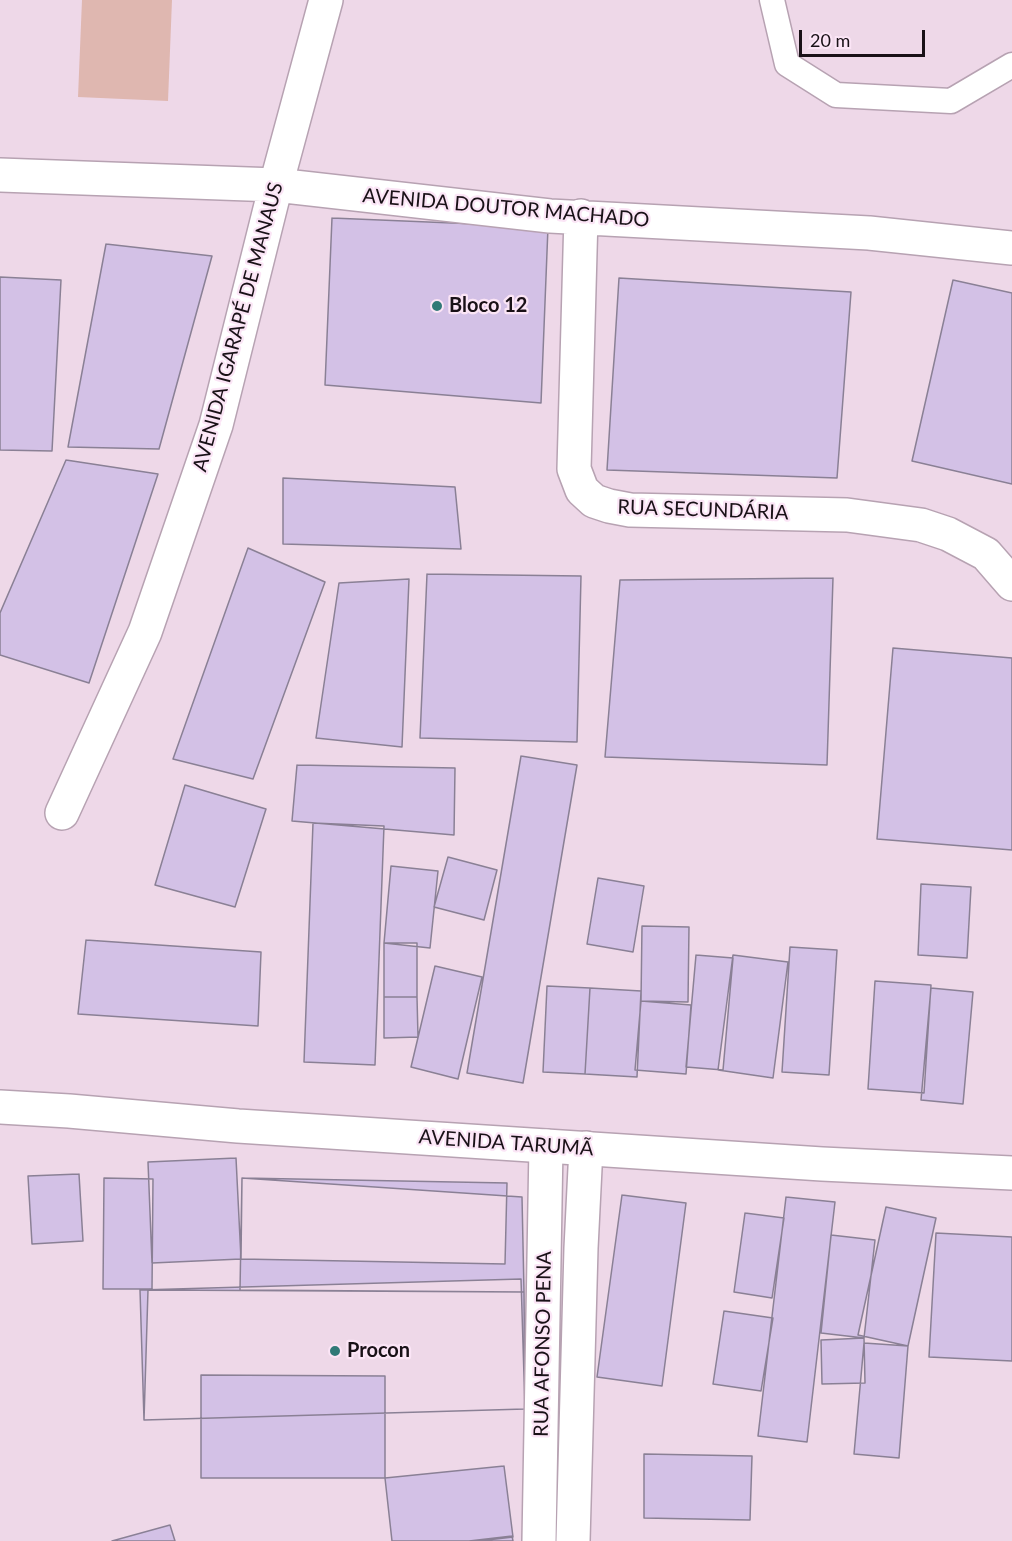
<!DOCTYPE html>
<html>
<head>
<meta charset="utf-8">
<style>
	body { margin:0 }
	#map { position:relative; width:1012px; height:1541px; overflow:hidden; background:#eed8e8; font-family:Lato,sans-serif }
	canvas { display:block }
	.scale { position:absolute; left:799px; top:30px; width:126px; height:27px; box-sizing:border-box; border:3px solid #191117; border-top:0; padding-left:8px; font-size:18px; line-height:21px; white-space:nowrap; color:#191117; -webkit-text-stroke:4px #fbe5f6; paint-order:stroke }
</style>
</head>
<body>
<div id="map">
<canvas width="1012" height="1541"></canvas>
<div class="scale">20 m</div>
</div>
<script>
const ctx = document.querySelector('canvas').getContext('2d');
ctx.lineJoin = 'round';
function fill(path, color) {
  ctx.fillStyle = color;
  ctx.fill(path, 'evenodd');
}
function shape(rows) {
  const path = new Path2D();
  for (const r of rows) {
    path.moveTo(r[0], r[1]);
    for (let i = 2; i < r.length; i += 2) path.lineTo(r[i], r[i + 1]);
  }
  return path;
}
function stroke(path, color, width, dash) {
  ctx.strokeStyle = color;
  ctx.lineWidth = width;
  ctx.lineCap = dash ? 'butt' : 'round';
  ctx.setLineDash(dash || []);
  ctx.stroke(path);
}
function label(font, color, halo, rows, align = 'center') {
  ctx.font = font + ' Lato,sans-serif';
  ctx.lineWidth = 4.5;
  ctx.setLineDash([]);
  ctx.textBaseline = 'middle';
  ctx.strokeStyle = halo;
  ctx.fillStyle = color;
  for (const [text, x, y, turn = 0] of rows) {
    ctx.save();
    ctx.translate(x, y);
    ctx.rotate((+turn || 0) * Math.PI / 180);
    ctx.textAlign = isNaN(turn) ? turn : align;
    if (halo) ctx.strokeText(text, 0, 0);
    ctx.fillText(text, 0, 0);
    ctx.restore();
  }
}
fill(shape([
	[82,0,172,0,168,101,78,97]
]), '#dfb7b0');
const building = shape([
	[332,218,548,227,541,403,325,385,332,218],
	[106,244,212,256,159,449,68,447,106,244],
	[0,277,61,280,52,451,0,450,0,277],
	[619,278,851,292,837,478,607,470,619,278],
	[953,280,1012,293,1012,484,912,461,953,280],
	[66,460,158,474,89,683,0,655,0,613,66,460],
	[283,478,455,487,461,549,283,544,283,478],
	[248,548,325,582,253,779,173,759,248,548],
	[427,574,581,576,577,742,420,738,427,574],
	[833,578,827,765,605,757,620,580,833,578],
	[409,579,402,747,316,738,339,583,409,579],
	[893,648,1012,658,1012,850,877,839,893,648],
	[521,756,577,765,523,1083,467,1073,521,756],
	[297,765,455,768,454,835,292,821,297,765],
	[185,785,266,809,235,907,155,885,185,785],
	[313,823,384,826,375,1065,304,1062,313,823],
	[448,857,497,870,484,920,434,907,448,857],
	[391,866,438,871,430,948,384,943,391,866],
	[598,878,644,886,633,952,587,944,598,878],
	[921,884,971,887,967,958,918,955,921,884],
	[642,926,689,927,688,1002,641,1001,642,926],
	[86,940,261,952,258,1026,78,1014,86,940],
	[384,943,417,943,417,997,384,997,384,943],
	[790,947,837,950,829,1075,782,1072,790,947],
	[696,955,733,958,723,1070,686,1067,696,955],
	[733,955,788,962,773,1078,718,1070,733,955],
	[435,966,482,977,458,1079,411,1067,435,966],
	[875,981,931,985,924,1093,868,1089,875,981],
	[547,986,590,988,585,1074,543,1072,547,986],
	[590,988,641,991,637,1077,585,1074,590,988],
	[931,988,973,992,963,1104,921,1100,931,988],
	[384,997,417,997,418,1037,384,1038,384,997],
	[641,1001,691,1005,686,1074,635,1070,641,1001],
	[236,1158,241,1259,152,1263,148,1162,236,1158],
	[79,1174,83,1241,32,1244,28,1176,79,1174],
	[104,1178,153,1179,152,1289,103,1289,104,1178],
	[242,1178,522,1197,524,1292,240,1290,242,1178],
	[242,1178,507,1183,505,1264,241,1259,242,1178],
	[622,1195,686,1203,662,1386,597,1377,622,1195],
	[786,1197,835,1202,807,1442,758,1436,786,1197],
	[886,1207,936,1218,908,1346,858,1335,886,1207],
	[745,1213,784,1218,772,1298,734,1292,745,1213],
	[936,1233,1012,1237,1012,1361,929,1357,936,1233],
	[831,1235,875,1240,864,1338,821,1333,831,1235],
	[521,1279,525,1409,144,1420,140,1290,521,1279],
	[148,1290,524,1292,525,1409,144,1420,148,1290],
	[724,1311,773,1318,761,1391,713,1384,724,1311],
	[864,1338,865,1383,822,1384,821,1340,864,1338],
	[864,1343,908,1346,899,1458,854,1454,864,1343],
	[201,1375,385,1376,385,1478,201,1478,201,1375],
	[644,1454,752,1456,750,1520,644,1518,644,1454],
	[504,1466,513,1537,479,1541,392,1541,385,1478,504,1466],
	[170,1525,175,1541,112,1541,170,1525],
	[512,1536,513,1541,469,1541,512,1536]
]);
fill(building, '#d3c1e6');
stroke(building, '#8a8095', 1.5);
const service = shape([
	[772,0,787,64,836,95,951,101,1012,65]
]);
const minor = shape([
	[0,175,276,185,550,216,869,233,1012,248],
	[581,216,574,469,582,490,594,501,609,506,630,510,847,515,921,525,948,534,986,554,1012,584],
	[62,813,145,632,216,425,276,185,326,0],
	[539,1541,546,1146],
	[573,1541,581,1248,586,1148]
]);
const tertiary = shape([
	[0,1107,69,1111,238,1126,546,1146,822,1164,1012,1173]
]);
stroke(service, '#b7a2b2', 27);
stroke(minor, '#b7a2b2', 36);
stroke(tertiary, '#b7a2b2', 36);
stroke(service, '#fff', 24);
stroke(minor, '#fff', 33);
stroke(tertiary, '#fff', 33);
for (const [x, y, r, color] of [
	[437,306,6,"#307977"],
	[335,1351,6,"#307977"]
]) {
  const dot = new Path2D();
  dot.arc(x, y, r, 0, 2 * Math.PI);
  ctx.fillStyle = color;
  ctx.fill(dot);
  stroke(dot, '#fbe5f6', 2);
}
label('20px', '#191117', '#fbe5f6', [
	["AVENIDA DOUTOR MACHADO",506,208,5],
	["AVENIDA IGARAPÉ DE MANAUS",238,327,-75],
	["RUA SECUNDÁRIA",703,510,2],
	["AVENIDA TARUMÃ",506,1143,4],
	["RUA AFONSO PENA",543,1344,-89]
]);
label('bold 20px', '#191117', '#fbe5f6', [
	["Bloco 12",449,306],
	["Procon",347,1351]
], 'left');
</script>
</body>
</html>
